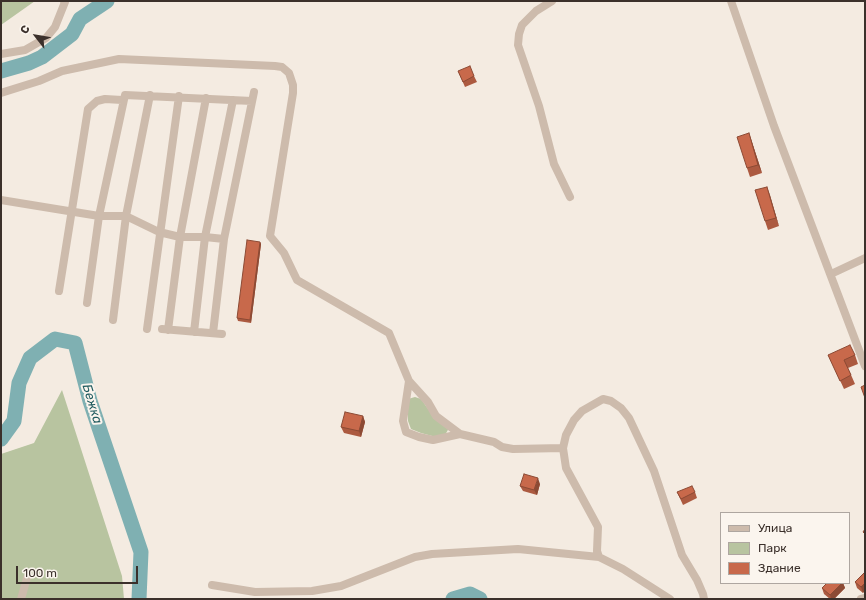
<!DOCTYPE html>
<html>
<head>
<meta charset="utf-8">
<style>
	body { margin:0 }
	#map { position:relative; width:866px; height:600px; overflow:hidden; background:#f4ebe1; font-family:Rubik,sans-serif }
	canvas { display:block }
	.frame { position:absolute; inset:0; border:2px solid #3b302b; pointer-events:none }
	.legend { position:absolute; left:720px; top:512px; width:130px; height:72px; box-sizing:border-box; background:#fbf5ee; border:1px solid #aea6a0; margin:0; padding:5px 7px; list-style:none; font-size:12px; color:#3b302b }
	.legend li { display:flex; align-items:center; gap:8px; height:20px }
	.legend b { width:20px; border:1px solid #aea6a0 }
	.north { position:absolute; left:16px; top:16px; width:40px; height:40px; -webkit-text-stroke:3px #fbf5ee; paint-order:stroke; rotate:301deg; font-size:11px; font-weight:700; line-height:16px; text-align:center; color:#3b302b }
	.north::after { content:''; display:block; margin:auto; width:14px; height:18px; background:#3b302b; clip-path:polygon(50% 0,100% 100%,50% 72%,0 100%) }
	.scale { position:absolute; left:16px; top:566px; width:122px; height:18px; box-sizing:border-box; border:2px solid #3b302b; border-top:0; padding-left:5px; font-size:12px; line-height:14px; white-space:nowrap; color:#3b302b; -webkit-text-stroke:3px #fbf5ee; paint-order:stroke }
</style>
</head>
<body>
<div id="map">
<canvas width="866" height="600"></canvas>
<div class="frame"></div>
<ul class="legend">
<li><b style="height:5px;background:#cdbbac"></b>Улица</li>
<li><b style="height:11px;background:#b8c4a0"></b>Парк</li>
<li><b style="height:11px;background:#c8694b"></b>Здание</li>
</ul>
<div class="north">С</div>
<div class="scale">100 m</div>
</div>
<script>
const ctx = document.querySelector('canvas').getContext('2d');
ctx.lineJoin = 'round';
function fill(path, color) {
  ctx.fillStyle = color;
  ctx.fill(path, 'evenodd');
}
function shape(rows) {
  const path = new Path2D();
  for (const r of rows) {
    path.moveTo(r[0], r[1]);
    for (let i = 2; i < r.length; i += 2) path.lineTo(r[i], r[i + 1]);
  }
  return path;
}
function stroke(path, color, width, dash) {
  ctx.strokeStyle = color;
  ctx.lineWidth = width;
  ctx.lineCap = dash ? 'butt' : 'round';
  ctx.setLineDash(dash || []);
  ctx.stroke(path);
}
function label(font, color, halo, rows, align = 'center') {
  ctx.font = font + ' Rubik,sans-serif';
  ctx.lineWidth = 4;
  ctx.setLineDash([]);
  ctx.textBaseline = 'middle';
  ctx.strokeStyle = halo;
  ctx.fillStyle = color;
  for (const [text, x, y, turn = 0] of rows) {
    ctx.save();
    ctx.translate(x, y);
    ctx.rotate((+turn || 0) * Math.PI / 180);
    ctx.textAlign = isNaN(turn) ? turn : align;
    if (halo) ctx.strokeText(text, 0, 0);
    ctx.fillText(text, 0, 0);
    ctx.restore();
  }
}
fill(shape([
	[1,1,35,1,1,25],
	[62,390,122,576,124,599,1,599,1,454,34,443],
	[415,397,421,399,431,413,449,428,445,435,436,437,421,433,411,429,408,421,408,399]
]), '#b8c4a0');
stroke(shape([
	[1,71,29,63,42,57,72,34,80,19,107,1],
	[1,439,14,421,19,383,30,358,55,339,75,343,90,401,141,552,139,599],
	[453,599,470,594,480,599]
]), '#7fb0b2', 15);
stroke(shape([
	[552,1,536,11,522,25,519,34,518,45,539,106,554,164,570,197],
	[731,1,774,126,865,366],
	[1,54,25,50,46,38,55,27,65,2,64,1],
	[1,93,39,81,62,71,119,59,275,66,282,67,289,73,293,85,293,93,270,236,284,253,297,280,389,333,409,381,403,421,406,432,419,437,433,440,460,434,494,442,502,447,513,449,563,448,566,468,598,527,597,551,599,557,623,569,670,599],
	[1,200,99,216,126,216,159,232,180,237,205,237,224,239],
	[831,274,865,258],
	[59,291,88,109,97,101,105,99,122,100],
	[87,303,99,216,125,95,252,101],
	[113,320,126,216,150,95],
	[147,329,179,96],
	[162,329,222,334],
	[168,330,180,237,206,98],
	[194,332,205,237,233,100],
	[213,333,224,239,254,92],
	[409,381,428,402,436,416,460,434],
	[563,448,566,435,574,420,582,411,603,399,611,401,621,408,629,418,654,471,682,555,697,580,703,594,704,599],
	[212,585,255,592,312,591,341,586,415,557,432,554,518,549,599,557],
	[21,599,27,578],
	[861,599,865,598]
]), '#cdbbac', 8);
fill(shape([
	[458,71,474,76,477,82,465,87],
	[749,133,762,173,750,177,747,168],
	[767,187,779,226,768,230,765,221],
	[260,242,261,244,251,323,238,321,237,318],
	[828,355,855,355,858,364,848,368,855,384,844,389,832,363],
	[363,416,365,422,361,437,344,433,341,427],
	[540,484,537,495,523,491,520,486],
	[677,492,695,492,697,498,683,505],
	[865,572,865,590,863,593,857,588,855,582],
	[826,583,843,583,845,588,834,599,830,599,824,594,822,588,827,584]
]), '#ac5a40');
fill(shape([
	[749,133,752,142,762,173,758,165],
	[767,187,770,195,779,226,776,218],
	[260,242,261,244,251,323,250,320],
	[363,416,365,422,361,437,359,431],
	[538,478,540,484,537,495,534,490],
	[842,583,843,583,845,588,834,599,831,599,830,595],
	[865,583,865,590,863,593,861,587]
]), '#8c4a34');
const building = shape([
	[470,66,474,76,463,82,458,71,470,66],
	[749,133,758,165,747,168,737,137,749,133],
	[767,187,776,218,765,221,755,190,767,187],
	[247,240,260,242,250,320,237,318,247,240],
	[850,345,855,355,844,360,851,375,840,381,828,355,850,345],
	[865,385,865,398,861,387,865,385],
	[345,412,363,416,359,431,341,427,345,412],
	[524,474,538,478,534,490,520,486,524,474],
	[692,486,695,492,681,499,677,492,692,486],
	[865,529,865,534,863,532,865,529],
	[865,572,865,583,861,587,855,582,865,572],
	[827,583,842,583,830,595,822,588,827,583]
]);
fill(building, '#c8694b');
stroke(building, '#8c4a34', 1);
label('italic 13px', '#1f5a5e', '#fbf5ee', [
	["Бежка",92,404,73]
]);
</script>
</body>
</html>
